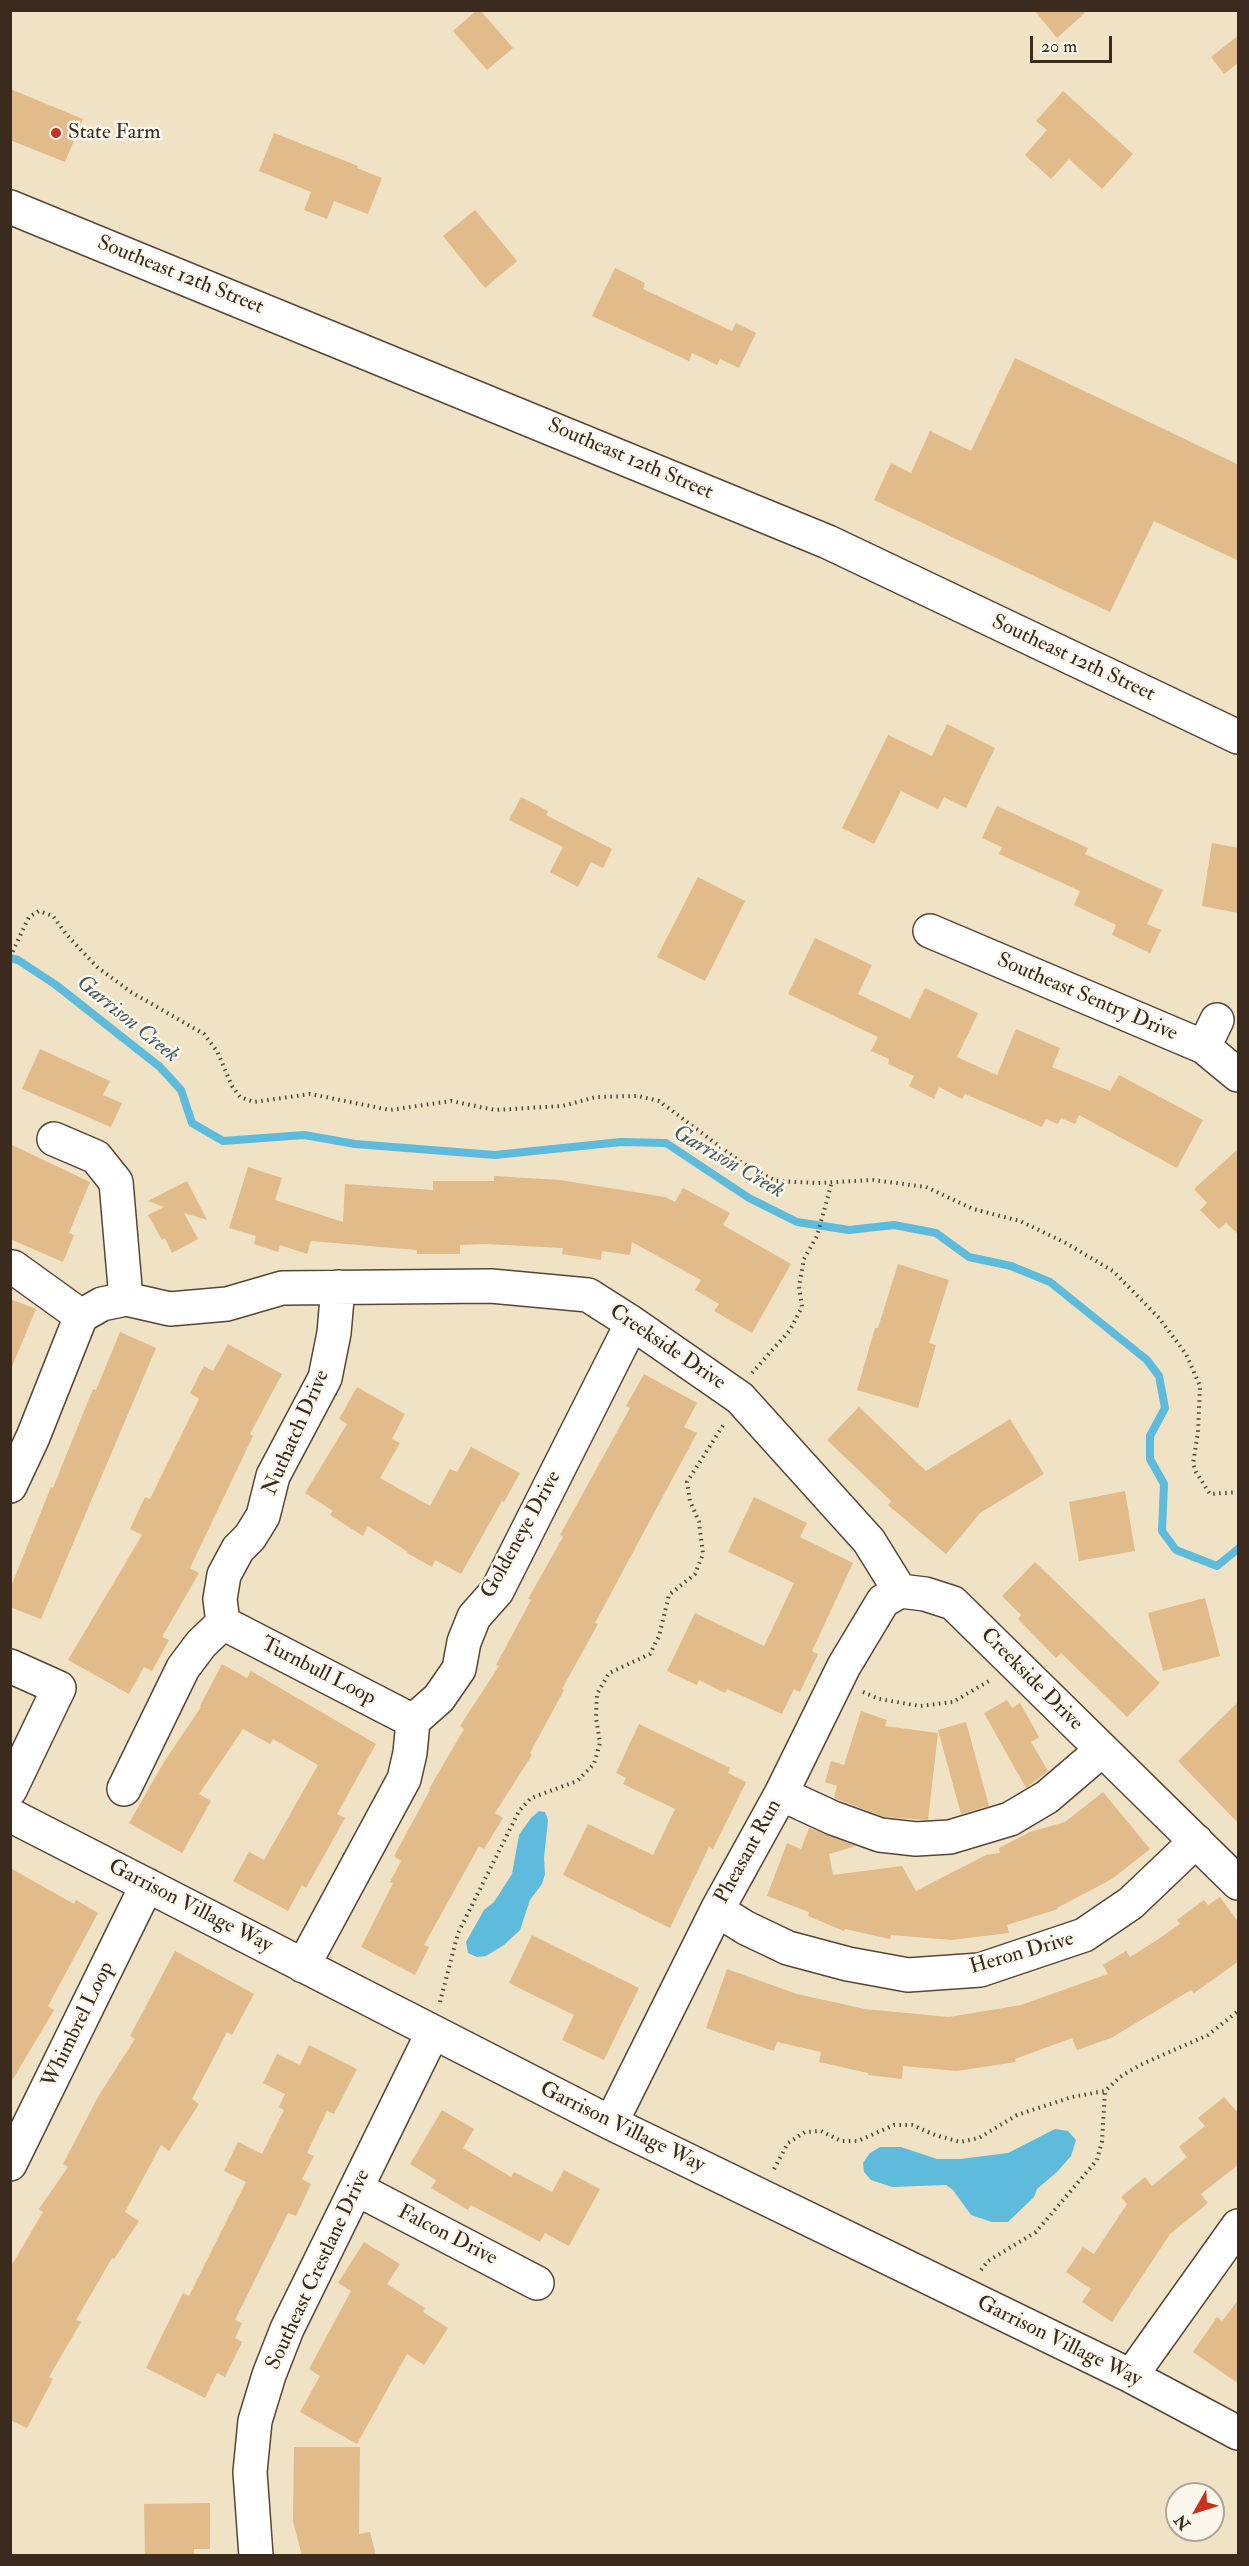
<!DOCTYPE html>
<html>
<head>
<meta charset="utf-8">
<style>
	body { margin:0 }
	#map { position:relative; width:1249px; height:2566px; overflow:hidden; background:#f0e2c4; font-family:"IM FELL Double Pica",serif }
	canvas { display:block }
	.frame { position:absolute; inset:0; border:12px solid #3b2a1e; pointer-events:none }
	.north { position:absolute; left:1165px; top:2482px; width:60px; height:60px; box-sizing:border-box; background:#fbf7ec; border:2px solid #aea59a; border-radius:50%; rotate:231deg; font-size:16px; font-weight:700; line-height:24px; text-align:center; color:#3b2a1e }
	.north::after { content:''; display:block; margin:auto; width:21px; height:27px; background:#c8321e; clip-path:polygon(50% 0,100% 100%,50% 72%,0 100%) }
	.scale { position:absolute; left:1030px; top:36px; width:82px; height:27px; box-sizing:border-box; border:3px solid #3b2a1e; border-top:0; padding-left:8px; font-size:18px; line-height:21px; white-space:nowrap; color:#3b2a1e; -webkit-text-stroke:4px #fbf7ec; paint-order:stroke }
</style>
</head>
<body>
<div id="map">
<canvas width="1249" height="2566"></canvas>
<div class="frame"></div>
<div class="north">N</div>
<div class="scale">20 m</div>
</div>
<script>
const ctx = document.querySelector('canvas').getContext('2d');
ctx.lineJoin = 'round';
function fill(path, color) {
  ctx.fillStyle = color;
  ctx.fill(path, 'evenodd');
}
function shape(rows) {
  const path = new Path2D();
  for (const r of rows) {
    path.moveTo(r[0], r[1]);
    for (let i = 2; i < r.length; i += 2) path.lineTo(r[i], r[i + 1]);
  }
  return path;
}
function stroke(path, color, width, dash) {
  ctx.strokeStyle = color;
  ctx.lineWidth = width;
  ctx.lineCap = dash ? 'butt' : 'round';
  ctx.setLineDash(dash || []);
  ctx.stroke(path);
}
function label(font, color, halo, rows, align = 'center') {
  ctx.font = font + ' "IM FELL Double Pica",serif';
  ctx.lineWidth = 5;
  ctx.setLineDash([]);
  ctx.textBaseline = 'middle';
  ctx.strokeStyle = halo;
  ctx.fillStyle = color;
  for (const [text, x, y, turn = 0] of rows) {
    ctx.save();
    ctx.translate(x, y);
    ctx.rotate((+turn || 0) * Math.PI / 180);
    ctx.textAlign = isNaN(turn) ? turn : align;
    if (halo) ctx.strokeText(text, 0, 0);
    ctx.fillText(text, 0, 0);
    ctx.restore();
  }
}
fill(shape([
	[539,1811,545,1812,548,1820,544,1858,545,1874,542,1884,530,1900,520,1930,504,1945,486,1956,477,1957,468,1953,466,1942,484,1910,494,1902,512,1874,519,1835,531,1818],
	[1055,2129,1068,2131,1076,2140,1071,2156,1057,2172,1037,2189,1034,2197,1008,2222,992,2222,971,2215,953,2190,946,2185,892,2187,871,2180,864,2172,863,2163,870,2153,880,2147,901,2147,937,2159,960,2159,1008,2153]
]), '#5ebbdc');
stroke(shape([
	[10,958,18,960,56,985,160,1067,181,1090,192,1123,223,1141,304,1135,355,1144,495,1155,621,1142,666,1143,749,1198,797,1222,849,1230,894,1225,936,1233,969,1257,1011,1266,1050,1282,1147,1360,1159,1376,1165,1408,1150,1436,1150,1459,1164,1484,1162,1531,1176,1550,1217,1566,1238,1549]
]), '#5ebbdc', 8);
fill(shape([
	[477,10,480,10,513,48,487,70,453,31],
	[1034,10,1088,10,1057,38],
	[1239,35,1239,62,1224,74,1211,57],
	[10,89,83,119,65,162,10,140],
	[1063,91,1133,154,1102,189,1069,159,1051,179,1025,155,1047,130,1036,121],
	[274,133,358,166,357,168,382,178,368,214,334,201,327,219,304,210,311,192,259,171],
	[475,210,517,261,485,288,443,236],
	[615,268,645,283,643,289,732,331,736,323,756,333,739,368,720,359,717,365,692,353,689,361,592,316],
	[1015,358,1239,465,1239,561,1154,521,1110,612,874,500,891,463,911,473,930,431,971,451],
	[947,724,995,748,966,808,944,797,938,809,901,791,874,844,842,828,888,735,932,756],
	[521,797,548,811,546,815,612,849,603,868,591,862,578,887,550,872,563,847,509,820],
	[997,806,1088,848,1085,854,1163,890,1147,924,1161,930,1150,953,1112,935,1116,925,1074,905,1080,891,999,854,1002,847,982,838],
	[1212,843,1239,848,1239,913,1202,906],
	[698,877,745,901,705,981,657,957],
	[815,938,872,965,858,994,910,1019,925,988,978,1013,957,1057,997,1075,1016,1029,1060,1048,1052,1067,1110,1091,1119,1075,1203,1120,1177,1168,1079,1115,1075,1124,1061,1118,1058,1124,1046,1119,1042,1127,965,1094,962,1099,939,1087,934,1099,909,1086,914,1076,888,1064,889,1059,871,1051,878,1037,788,994],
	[40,1049,110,1081,103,1095,122,1103,111,1127,22,1089],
	[10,1144,90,1182,69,1233,74,1235,63,1262,10,1239],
	[1239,1148,1239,1235,1226,1223,1219,1229,1200,1210,1207,1203,1194,1189],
	[248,1167,282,1178,275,1200,343,1222,345,1184,433,1190,433,1181,494,1181,494,1176,560,1180,665,1197,675,1202,683,1188,730,1213,723,1225,791,1264,752,1333,714,1311,719,1304,695,1290,701,1280,632,1242,630,1255,602,1251,601,1260,562,1254,563,1248,486,1244,460,1245,460,1254,417,1254,417,1250,311,1241,307,1254,280,1245,278,1252,254,1244,256,1236,229,1228],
	[187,1181,207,1220,184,1213,198,1239,172,1253,165,1238,162,1240,148,1215,164,1207,148,1201],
	[898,1264,949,1280,929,1343,936,1345,918,1408,857,1390,875,1328,878,1328],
	[10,1299,36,1309,11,1369,10,1369],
	[120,1332,156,1348,41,1619,10,1607,10,1589,51,1487,53,1488,93,1389,96,1390],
	[228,1344,282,1374,250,1434,253,1436,190,1568,199,1573,162,1637,169,1640,152,1671,144,1667,129,1694,68,1660,142,1535,130,1529,145,1497,150,1499,199,1399,190,1393,204,1366,213,1371],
	[644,1374,697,1403,684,1427,697,1433,595,1623,598,1624,562,1689,564,1690,530,1753,532,1755,495,1813,503,1818,484,1849,479,1846,424,1945,429,1947,415,1975,361,1947,393,1883,390,1882,401,1861,394,1856,430,1790,429,1789,464,1729,460,1726,499,1666,496,1665,531,1600,528,1599,563,1537,560,1535,630,1408,626,1406],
	[357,1387,405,1414,392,1439,400,1443,380,1478,430,1506,450,1469,457,1472,471,1447,520,1473,504,1502,502,1501,461,1574,435,1560,432,1567,407,1553,408,1552,368,1526,363,1536,330,1515,333,1511,305,1493,347,1424,339,1419],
	[859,1407,926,1471,1010,1419,1044,1474,980,1513,946,1554,888,1505,891,1501,827,1440],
	[1125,1491,1135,1551,1079,1561,1069,1502],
	[754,1497,807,1523,800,1537,853,1563,812,1651,818,1654,800,1692,794,1689,782,1714,727,1689,725,1693,699,1680,697,1685,667,1671,695,1613,764,1646,794,1583,728,1552],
	[1035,1562,1160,1683,1127,1717,1061,1653,1056,1658,1018,1619,1021,1615,1002,1596],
	[1205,1598,1220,1656,1163,1671,1148,1613],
	[222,1664,247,1678,251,1671,376,1744,337,1814,345,1818,306,1888,302,1885,288,1911,233,1881,249,1852,264,1860,318,1765,273,1739,270,1744,243,1729,199,1794,211,1801,182,1853,129,1823,164,1762,201,1707,200,1706],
	[1007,1700,1012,1708,1020,1703,1039,1737,1031,1742,1048,1771,1026,1788,984,1713],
	[1239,1701,1239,1824,1178,1761],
	[861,1711,887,1720,885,1726,938,1733,928,1820,884,1817,834,1798,837,1786,825,1782,831,1761,844,1765],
	[966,1722,989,1806,961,1814,938,1730],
	[639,1724,730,1768,728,1773,746,1782,713,1849,709,1847,670,1928,563,1875,588,1824,653,1855,675,1809,623,1784,626,1778,616,1773],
	[1103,1792,1150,1849,1112,1879,1057,1908,1058,1909,1007,1925,1009,1933,951,1940,891,1935,890,1939,845,1929,844,1931,808,1916,809,1912,767,1896,787,1843,801,1849,809,1828,856,1846,829,1854,833,1875,902,1866,916,1891,986,1855,1000,1853,999,1848,1030,1832,1065,1822],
	[10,1868,74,1904,76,1900,98,1913,48,2006,54,2010,10,2084],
	[1220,1897,1239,1923,1239,1961,1194,1993,1191,1990,1111,2038,1077,2050,1072,2038,1015,2059,1016,2062,957,2071,903,2066,902,2079,868,2075,868,2073,819,2062,821,2052,777,2042,774,2051,706,2028,727,1969,797,1994,865,2009,949,2017,1021,2005,1108,1974,1103,1965,1126,1951,1130,1957,1154,1942,1180,1924,1177,1920,1204,1900,1208,1905],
	[532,1935,639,1988,604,2060,562,2040,574,2015,509,1983],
	[175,1951,254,1994,232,2035,227,2032,192,2099,199,2104,169,2151,161,2145,125,2212,139,2221,114,2259,112,2258,76,2320,81,2322,49,2377,53,2379,27,2428,10,2420,10,2268,43,2212,39,2209,68,2167,63,2164,99,2095,135,2039,130,2036],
	[309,2045,357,2069,334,2114,327,2111,307,2153,314,2156,302,2179,311,2184,296,2216,288,2213,235,2320,242,2323,235,2338,242,2342,225,2377,217,2373,205,2398,146,2368,183,2293,189,2296,246,2182,224,2171,238,2142,262,2154,284,2110,279,2107,285,2094,263,2083,277,2054,300,2065],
	[1224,2097,1239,2114,1239,2164,1201,2194,1208,2203,1170,2234,1112,2322,1082,2302,1091,2289,1066,2272,1083,2247,1094,2254,1127,2204,1121,2197,1145,2177,1152,2186,1187,2157,1179,2147,1205,2126,1198,2118],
	[442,2110,474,2129,463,2148,511,2177,514,2172,552,2192,564,2170,600,2189,569,2246,545,2233,540,2242,471,2205,468,2210,431,2188,436,2180,410,2164],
	[364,2242,400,2264,387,2284,425,2308,423,2312,448,2328,424,2365,407,2354,357,2444,300,2412,320,2376,309,2369,351,2291,338,2283],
	[1239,2299,1239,2384,1193,2352,1217,2317,1222,2321],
	[294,2447,360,2447,359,2534,370,2532,376,2556,302,2556,293,2521],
	[210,2503,210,2549,194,2549,194,2556,145,2556,144,2504]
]), '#e1bb89');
const minor = shape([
	[930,931,1204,1047,1238,1075],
	[1204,1047,1217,1020],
	[54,1139,96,1157,116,1182,126,1299],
	[13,1267,81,1316],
	[10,1486,33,1437,81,1316,102,1304,126,1299,170,1309,227,1304,282,1288,491,1286,588,1295,632,1323,740,1398,869,1541,900,1591,925,1594,953,1603,1238,1883],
	[223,1623,413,1721],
	[10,1666,59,1688,10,1790],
	[124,1789,183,1668,201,1644,223,1623,220,1599,224,1575,238,1549,250,1537,263,1516,273,1476,325,1378,334,1333,338,1287],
	[781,1794,833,1818,880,1835,916,1839,950,1837,1010,1819,1047,1797,1102,1750],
	[10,1815,611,2123,1131,2376,1238,2433],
	[717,1910,746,1928,788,1948,848,1964,908,1975,980,1970,1084,1935,1131,1903,1196,1841],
	[303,1966,404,1779,410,1753,413,1721,439,1698,459,1669,464,1642,474,1617,497,1591,632,1323],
	[611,2123,717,1910,781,1794,844,1666,883,1601,900,1591],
	[10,2164,147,1885],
	[357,2189,537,2283],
	[1131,2376,1238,2226],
	[256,2556,250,2472,255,2421,269,2375,287,2329,433,2032]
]);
const major = shape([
	[10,207,828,542,1238,737]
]);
stroke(minor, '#564637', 36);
stroke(major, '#564637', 36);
stroke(shape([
	[10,957,29,917,39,911,53,916,66,934,97,967,131,992,204,1034,217,1051,232,1086,240,1097,254,1102,310,1094,390,1110,451,1101,495,1110,562,1106,596,1097,638,1096,659,1101,742,1163,776,1181,818,1183,873,1180,926,1187,973,1209,1020,1221,1064,1242,1113,1271,1159,1318,1186,1354,1200,1386,1198,1432,1193,1464,1196,1472,1210,1494,1238,1492],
	[752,1373,790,1330,802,1307,799,1286,804,1259,817,1236,832,1182],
	[863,1692,879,1699,920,1706,953,1702,989,1681],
	[440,2002,458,1933,519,1811,531,1798,577,1781,594,1764,600,1743,596,1718,597,1694,609,1673,650,1654,659,1636,669,1595,695,1574,703,1554,699,1522,690,1501,687,1482,724,1424],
	[774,2169,788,2143,805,2132,821,2131,841,2141,858,2141,894,2125,912,2125,935,2135,960,2142,979,2138,1017,2115,1072,2097,1105,2091,1120,2077,1140,2065,1208,2035,1238,2011],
	[981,2270,988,2261,1036,2232,1097,2160,1102,2141,1105,2091]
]), '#564637', 4, [1.5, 4.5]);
stroke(minor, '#fff', 33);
stroke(major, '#fff', 33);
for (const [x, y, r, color] of [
	[56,133,6,"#c8321e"]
]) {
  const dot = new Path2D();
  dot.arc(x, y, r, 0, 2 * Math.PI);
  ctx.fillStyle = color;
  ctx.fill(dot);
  stroke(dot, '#fbf7ec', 2);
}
label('21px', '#3b2a1e', '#fbf7ec', [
	["State Farm",68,133]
], 'left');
label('21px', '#3b2a1e', '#fbf7ec', [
	["Southeast 12th Street",180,276,22],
	["Southeast 12th Street",630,460,23],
	["Southeast 12th Street",1073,659,25],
	["Southeast Sentry Drive",1087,998,23],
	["Creekside Drive",667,1348,34],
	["Nuthatch Drive",297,1433,-66],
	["Goldeneye Drive",522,1535,-61],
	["Turnbull Loop",318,1672,27],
	["Creekside Drive",1031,1680,45],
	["Pheasant Run",749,1852,-61],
	["Garrison Village Way",190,1907,27],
	["Heron Drive",1022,1954,-16],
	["Whimbrel Loop",79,2025,-64],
	["Garrison Village Way",622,2128,26],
	["Falcon Drive",447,2236,27],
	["Southeast Crestlane Drive",319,2270,-65],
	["Garrison Village Way",1059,2342,26]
]);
label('italic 22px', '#475d60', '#fbf7ec', [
	["Garrison Creek",127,1020,39],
	["Garrison Creek",728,1163,30]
]);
</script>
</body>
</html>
